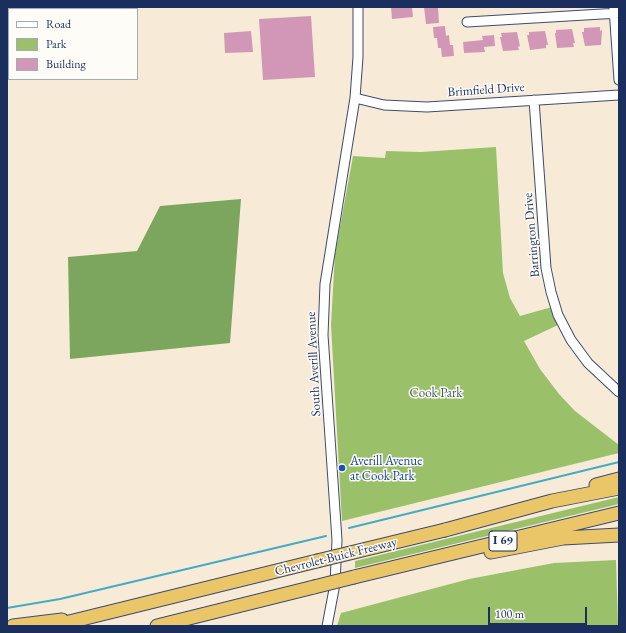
<!DOCTYPE html>
<html>
<head>
<meta charset="utf-8">
<style>
	body { margin:0 }
	#map { position:relative; width:626px; height:633px; overflow:hidden; background:#f7ebd8; font-family:"EB Garamond",serif }
	canvas { display:block }
	.frame { position:absolute; inset:0; border:8px solid #1b2f5e; pointer-events:none }
	.legend { position:absolute; left:8px; top:8px; width:130px; height:72px; box-sizing:border-box; background:#fdfcf7; border:1px solid #a3aaba; margin:0; padding:5px 7px; list-style:none; font-size:12px; color:#1b2f5e }
	.legend li { display:flex; align-items:center; gap:8px; height:20px }
	.legend b { width:20px; border:1px solid #a3aaba }
	.scale { position:absolute; left:488px; top:607px; width:99px; height:18px; box-sizing:border-box; border:2px solid #1b2f5e; border-top:0; padding-left:5px; font-size:12px; line-height:14px; white-space:nowrap; color:#1b2f5e; -webkit-text-stroke:3px #fdfcf7; paint-order:stroke }
</style>
</head>
<body>
<div id="map">
<canvas width="626" height="633"></canvas>
<div class="frame"></div>
<ul class="legend">
<li><b style="height:5px;background:#fff"></b>Road</li>
<li><b style="height:11px;background:#9bc06a"></b>Park</li>
<li><b style="height:11px;background:#d297b6"></b>Building</li>
</ul>
<div class="scale">100 m</div>
</div>
<script>
const ctx = document.querySelector('canvas').getContext('2d');
ctx.lineJoin = 'round';
function fill(path, color) {
  ctx.fillStyle = color;
  ctx.fill(path, 'evenodd');
}
function shape(rows) {
  const path = new Path2D();
  for (const r of rows) {
    path.moveTo(r[0], r[1]);
    for (let i = 2; i < r.length; i += 2) path.lineTo(r[i], r[i + 1]);
  }
  return path;
}
function stroke(path, color, width, dash) {
  ctx.strokeStyle = color;
  ctx.lineWidth = width;
  ctx.lineCap = dash ? 'butt' : 'round';
  ctx.setLineDash(dash || []);
  ctx.stroke(path);
}
function label(font, color, halo, rows, align = 'center') {
  ctx.font = font + ' "EB Garamond",serif';
  ctx.lineWidth = 3;
  ctx.setLineDash([]);
  ctx.textBaseline = 'middle';
  ctx.strokeStyle = halo;
  ctx.fillStyle = color;
  for (const [text, x, y, turn = 0] of rows) {
    ctx.save();
    ctx.translate(x, y);
    ctx.rotate((+turn || 0) * Math.PI / 180);
    ctx.textAlign = isNaN(turn) ? turn : align;
    if (halo) ctx.strokeText(text, 0, 0);
    ctx.fillText(text, 0, 0);
    ctx.restore();
  }
}
fill(shape([
	[496,147,503,273,510,298,520,316,552,307,558,325,524,341,540,369,559,394,575,411,619,445,619,453,342,521,331,325,335,254,353,156,385,158,386,151,421,152],
	[619,497,619,504,355,568,355,561],
	[616,560,618,626,337,626,341,613,469,579,554,563]
]), '#9bc06a');
fill(shape([
	[241,199,230,343,70,359,68,257,137,251,160,206]
]), '#7ca65e');
stroke(shape([
	[349,528,619,462],
	[7,608,60,599,326,536]
]), '#44abc3', 2);
fill(shape([
	[391,7,412,7,413,17,392,19],
	[424,7,438,7,439,23,426,24],
	[311,16,315,77,263,80,259,19],
	[445,26,446,36,449,35,450,45,453,45,454,56,442,57,441,48,438,48,437,38,434,38,433,27],
	[600,27,600,31,602,30,601,45,585,46,582,32,584,32,584,28],
	[572,29,575,43,573,43,574,47,557,48,555,33,556,33,556,30],
	[251,31,253,52,225,53,224,33],
	[545,31,548,45,546,45,546,48,530,50,527,35,529,35,529,32],
	[517,32,520,46,518,47,519,50,503,51,500,37,502,37,501,33],
	[494,35,495,46,484,47,485,52,464,53,463,42,483,40,482,36]
]), '#d297b6');
const minor = shape([
	[614,8,619,80],
	[467,22,619,13],
	[355,98,384,105,427,107,619,95],
	[534,100,546,268,551,292,558,315,571,340,588,363,619,392],
	[327,626,335,584,337,540,323,335,325,284,355,98,358,57,358,7]
]);
const highway = shape([
	[596,485,619,479],
	[445,530,552,501,619,488],
	[491,552,563,538,619,535],
	[354,577,619,513],
	[13,626,62,620],
	[53,626,317,561],
	[157,626,314,587]
]);
stroke(minor, '#3c4b70', 11);
stroke(highway, '#3c4b70', 15);
stroke(minor, '#fff', 9);
stroke(highway, '#ebc669', 13);
const rail = shape([
	[100,9,103,7],
	[7,66,9,64]
]);
stroke(rail, '#1b2f5e', 3.5);
stroke(rail, '#fdfcf7', 2, [6]);
const highwayBridge = shape([
	[317,561,445,530],
	[314,587,354,577]
]);
stroke(highwayBridge, '#3c4b70', 15, []);
stroke(highwayBridge, '#ebc669', 13);
for (const [x, y, r, color] of [
	[342,468,4,"#1a4fb4"]
]) {
  const dot = new Path2D();
  dot.arc(x, y, r, 0, 2 * Math.PI);
  ctx.fillStyle = color;
  ctx.fill(dot);
  stroke(dot, '#fdfcf7', 1.5);
}
for (const [x, y, w] of [
	[503,541,28]
]) {
  const box = new Path2D();
  box.roundRect(x - w / 2, y - 10, w, 20, 3);
  ctx.fillStyle = '#fdfcf7';
  ctx.fill(box);
  stroke(box, '#1b2f5e', 1);
}
label('bold 12px', '#1b2f5e', null, [
	["I 69",503,541]
]);
label('13px', '#1b2f5e', '#fdfcf7', [
	["Brimfield Drive",486,90,-4],
	["Barrington Drive",532,235,-95],
	["South Averill Avenue",314,364,-93],
	["Chevrolet-Buick Freeway",336,557,-14]
]);
label('13px', '#415a62', '#fdfcf7', [
	["Cook Park",436,393]
]);
label('13px', '#164399', '#fdfcf7', [
	["Averill Avenue",350,461],
	["at Cook Park",350,476]
], 'left');
</script>
</body>
</html>
